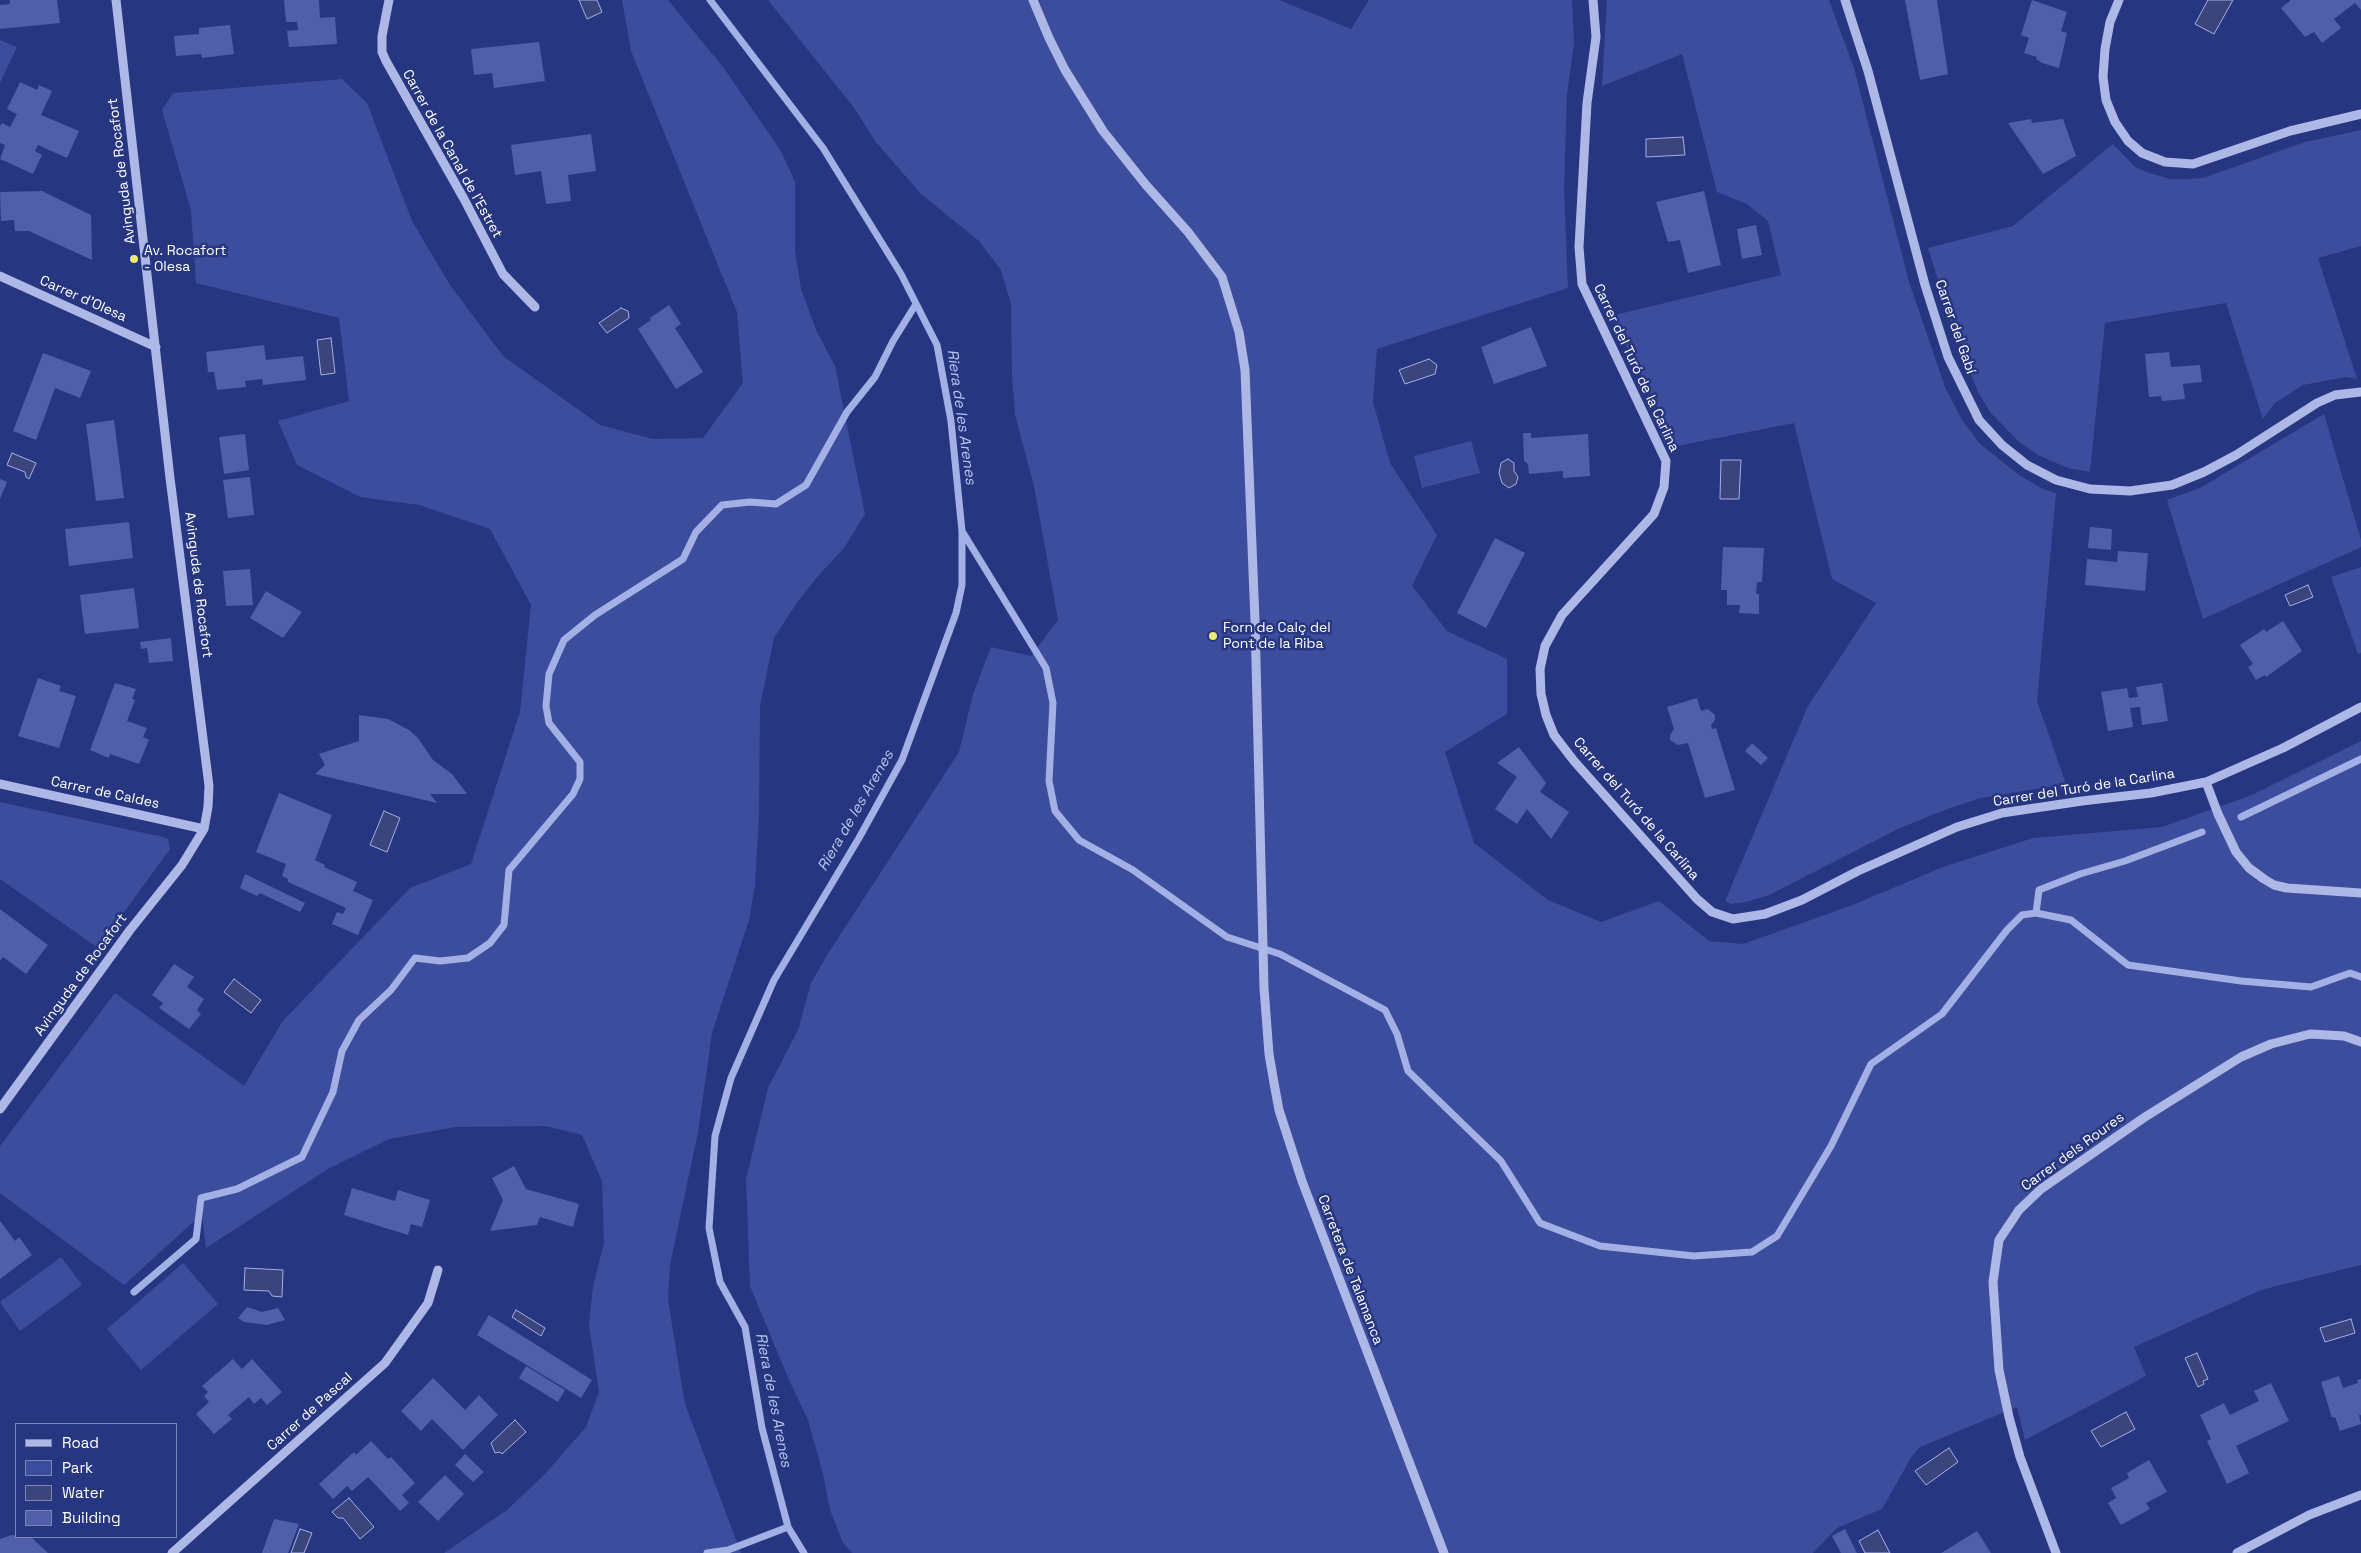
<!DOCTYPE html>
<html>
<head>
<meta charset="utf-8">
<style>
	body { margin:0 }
	#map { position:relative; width:2361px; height:1553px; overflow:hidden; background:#273680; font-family:"Space Grotesk",sans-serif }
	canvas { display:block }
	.legend { position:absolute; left:15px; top:1423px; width:162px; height:115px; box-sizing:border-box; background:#273680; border:1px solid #7d86b3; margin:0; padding:6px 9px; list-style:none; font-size:15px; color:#fff }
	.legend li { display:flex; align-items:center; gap:10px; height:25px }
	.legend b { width:25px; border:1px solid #7d86b3 }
</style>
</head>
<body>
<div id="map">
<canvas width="2361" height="1553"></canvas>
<ul class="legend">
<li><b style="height:6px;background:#aeb8e6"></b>Road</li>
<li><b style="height:14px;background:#3c4d9d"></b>Park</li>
<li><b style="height:14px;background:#3b457c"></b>Water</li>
<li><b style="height:14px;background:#505fa8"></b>Building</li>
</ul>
</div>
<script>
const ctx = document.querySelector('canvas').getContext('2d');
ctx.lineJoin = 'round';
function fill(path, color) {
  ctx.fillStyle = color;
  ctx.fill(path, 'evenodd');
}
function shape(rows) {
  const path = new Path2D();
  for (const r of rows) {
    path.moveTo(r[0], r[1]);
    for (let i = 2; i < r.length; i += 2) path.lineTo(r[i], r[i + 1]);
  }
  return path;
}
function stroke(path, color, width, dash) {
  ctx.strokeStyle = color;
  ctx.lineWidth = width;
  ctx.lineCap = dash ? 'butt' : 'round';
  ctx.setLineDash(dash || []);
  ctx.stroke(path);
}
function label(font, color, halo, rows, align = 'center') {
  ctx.font = font + ' "Space Grotesk",sans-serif';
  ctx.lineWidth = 5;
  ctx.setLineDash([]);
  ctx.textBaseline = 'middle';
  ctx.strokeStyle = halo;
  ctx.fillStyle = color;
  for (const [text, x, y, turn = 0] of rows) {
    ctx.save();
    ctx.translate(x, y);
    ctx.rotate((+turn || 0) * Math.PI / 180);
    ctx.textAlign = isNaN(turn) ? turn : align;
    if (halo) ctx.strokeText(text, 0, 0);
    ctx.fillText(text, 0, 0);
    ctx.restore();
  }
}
fill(shape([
	[622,0,668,0,723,67,781,151,795,182,795,251,801,289,816,330,835,366,865,514,844,548,818,576,796,604,774,638,760,706,759,815,755,885,749,920,712,1033,698,1132,670,1265,668,1300,685,1404,741,1553,444,1553,507,1510,544,1475,586,1427,599,1392,589,1325,593,1286,604,1243,602,1181,582,1135,546,1126,455,1127,389,1139,328,1169,206,1248,202,1214,124,1285,0,1193,0,1146,115,993,244,1086,282,1022,410,888,471,864,520,712,531,605,490,529,419,505,360,497,297,465,278,421,349,401,339,318,196,283,191,210,162,110,173,93,342,79,367,103,412,221,450,285,503,356,600,425,653,439,703,438,743,383,737,312,631,51],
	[768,0,1279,0,1351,29,1369,0,1572,0,1574,44,1567,94,1564,189,1568,288,1377,349,1373,402,1390,463,1437,535,1412,586,1447,631,1507,659,1507,714,1445,752,1474,843,1548,900,1601,922,1659,901,1709,941,1743,944,1850,906,1943,867,2033,838,2162,827,2252,795,2361,741,2361,1265,2261,1290,2134,1347,2146,1376,2025,1440,2017,1407,1920,1447,1912,1456,1882,1509,1837,1528,1813,1553,852,1553,843,1543,830,1510,823,1474,808,1420,789,1380,750,1286,746,1179,768,1088,798,1030,811,983,829,952,959,752,973,694,991,647,1031,656,1058,620,1034,486,1015,415,1012,375,1011,304,1001,270,979,241,921,194,875,141,855,109],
	[1607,0,1829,0,1854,68,1909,282,1945,387,1962,420,1980,444,2019,475,2043,489,2056,493,2037,701,2066,784,1981,798,1950,808,1900,828,1769,895,1746,902,1731,904,1725,901,1808,706,1876,603,1832,579,1794,423,1677,446,1611,316,1781,275,1768,221,1747,204,1717,192,1682,54,1602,86],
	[0,40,17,47,0,83],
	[2361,130,2361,246,2318,258,2357,379,2346,377,2303,385,2275,403,2263,419,2226,303,2105,323,2090,472,2068,468,2040,456,2019,442,1990,412,1978,392,1954,332,1928,248,2013,226,2113,144,2134,166,2146,172,2170,179,2186,179,2203,178,2305,142],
	[2324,414,2361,540,2361,547,2203,619,2167,500,2200,488],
	[1471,441,1480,473,1422,488,1414,456],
	[2361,567,2361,653,2358,654,2331,577],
	[0,802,163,837,168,839,170,849,98,948,0,879],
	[61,1257,82,1285,20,1331,0,1302],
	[183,1263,218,1304,141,1370,107,1329]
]), '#3c4d9d');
const water = shape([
	[579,0,597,0,602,12,587,19,579,0],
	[2208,0,2233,0,2214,34,2195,24,2208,0],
	[1683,137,1685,155,1646,157,1646,139,1683,137],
	[621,308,628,311,629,318,607,333,599,323,621,308],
	[331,338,335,373,321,375,317,340,331,338],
	[1429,359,1437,365,1435,374,1405,384,1399,370,1429,359],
	[12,453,36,463,29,479,26,477,25,472,7,465,12,453],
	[1508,459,1514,463,1514,471,1518,477,1516,484,1509,488,1502,483,1499,473,1501,463,1508,459],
	[1721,460,1741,460,1739,499,1720,499,1721,460],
	[2308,585,2313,597,2290,606,2285,595,2308,585],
	[384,811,400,818,387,852,370,845,384,811],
	[234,979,261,1000,251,1013,224,992,234,979],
	[245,1268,283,1270,282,1297,272,1296,269,1291,244,1290,245,1268],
	[516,1310,545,1328,541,1336,512,1317,516,1310],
	[2351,1319,2355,1333,2325,1342,2320,1328,2351,1319],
	[2197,1353,2208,1379,2203,1381,2204,1384,2198,1387,2185,1358,2197,1353],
	[2126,1412,2135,1429,2101,1447,2091,1431,2126,1412],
	[515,1420,526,1432,502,1454,500,1452,495,1453,491,1443,515,1420],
	[1949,1448,1958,1462,1926,1485,1915,1471,1949,1448],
	[349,1498,374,1527,360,1539,343,1518,338,1518,332,1512,349,1498],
	[300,1529,312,1533,304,1553,291,1553,300,1529],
	[1878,1530,1890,1553,1865,1553,1859,1541,1878,1530]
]);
fill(water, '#3b457c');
stroke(water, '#a3b0e6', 1);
stroke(shape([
	[710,0,823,148,901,274,937,345,951,421,962,531,962,585,956,613,902,760,859,838,774,980,731,1078,715,1136,709,1228,720,1282,745,1327,762,1428,788,1527,804,1553],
	[962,531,1046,668,1053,703,1049,781,1055,811,1079,840,1133,870,1227,937,1280,954,1385,1010,1397,1034,1408,1071,1501,1161,1540,1223,1600,1246,1694,1256,1752,1252,1777,1236,1831,1146,1871,1064,1942,1014,2007,930,2022,915,2036,913,2071,920,2128,965,2241,981,2311,987,2350,973,2361,977],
	[2241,817,2361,759],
	[2036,913,2039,890,2080,874,2125,861,2202,832],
	[134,1292,196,1239,201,1198,237,1189,302,1157,333,1092,342,1051,359,1020,391,990,415,958,440,961,468,958,490,943,504,925,509,870,573,794,580,779,580,762,549,723,546,706,549,674,564,640,595,615,683,559,696,532,722,505,750,502,776,504,806,485,847,412,875,377,893,341,916,304],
	[707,1553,728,1550,788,1527]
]), '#a3b0e6', 7);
fill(shape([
	[10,0,57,0,60,23,0,29,0,5,10,4],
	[284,0,319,0,320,18,335,17,337,44,289,47,287,31,298,30,297,22,286,22],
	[1905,0,1937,0,1948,74,1920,80],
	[2032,0,2067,12,2061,31,2067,33,2059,68,2042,63,2036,59,2037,57,2024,53,2029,38,2021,35],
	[2291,0,2361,0,2361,10,2355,3,2334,19,2341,28,2322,43,2314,32,2305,37,2281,8],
	[230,25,234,54,202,58,201,54,176,56,174,36,199,34,199,28],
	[539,42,545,81,494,88,492,73,474,75,471,49],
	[20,82,37,90,39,85,52,91,41,115,79,131,67,158,38,145,35,151,42,155,33,174,0,159,5,145,0,143,0,126,2,123,10,127,17,114,7,109],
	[2031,119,2032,123,2063,119,2076,156,2043,174,2008,123],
	[591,134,596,171,568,175,571,201,546,204,541,171,515,175,511,145],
	[42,191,91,215,92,260,29,231,15,231,14,220,1,221,0,192],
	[1704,191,1721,265,1688,273,1680,240,1668,242,1656,202],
	[1756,225,1762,255,1742,259,1737,229],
	[669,305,681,324,675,328,703,372,676,389,638,329,651,320,650,318],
	[1531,327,1547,366,1494,384,1481,347],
	[264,345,266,360,303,356,306,380,263,385,262,379,245,381,246,387,217,390,214,372,208,372,206,352],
	[2169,352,2171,367,2200,365,2202,382,2183,384,2185,399,2162,401,2161,396,2149,397,2145,354],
	[43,353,91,371,80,398,55,388,36,440,13,431],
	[114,420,124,498,96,501,86,424],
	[1523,433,1531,433,1531,438,1588,434,1590,476,1563,478,1563,471,1529,474,1528,464,1524,461],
	[245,434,249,470,224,474,219,437],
	[250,477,254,515,228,518,223,480],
	[0,479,7,482,0,499],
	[129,522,133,558,69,566,65,529],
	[2090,527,2112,529,2111,550,2088,548],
	[1495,538,1525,553,1486,628,1457,613],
	[1723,547,1764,548,1762,582,1757,582,1756,594,1759,594,1759,614,1739,613,1740,605,1727,605,1727,590,1721,590],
	[2118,551,2148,553,2145,591,2085,585,2087,559,2117,562],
	[250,569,253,605,226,606,223,571],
	[134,588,139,628,85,634,80,595],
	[266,591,302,612,283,638,250,618],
	[2283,621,2302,651,2266,677,2265,675,2256,680,2248,667,2253,664,2240,645,2264,629,2266,632],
	[171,638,173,661,149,663,147,648,141,649,140,642],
	[38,678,61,686,59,691,76,696,59,748,18,736],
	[115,683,136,689,132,699,135,700,127,721,147,728,143,737,149,740,139,764,110,754,109,758,90,750],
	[2162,683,2168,721,2142,725,2140,707,2130,708,2133,727,2108,731,2101,692,2127,688,2129,698,2138,697,2136,687],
	[1697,698,1701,711,1708,709,1715,715,1715,720,1711,725,1712,729,1716,728,1735,790,1705,798,1688,743,1678,745,1670,740,1670,735,1674,729,1667,707],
	[359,715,388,719,409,730,418,738,433,760,452,774,467,794,430,794,437,803,315,774,325,765,319,754,359,741],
	[1752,743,1768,758,1761,765,1745,751],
	[1519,747,1546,783,1540,792,1569,812,1551,839,1527,809,1517,824,1495,809,1517,777,1497,763],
	[279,793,332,815,315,860,325,865,324,867,357,882,353,891,373,900,358,935,332,924,337,912,343,914,346,908,288,882,288,879,282,876,286,864,256,852],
	[245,874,305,903,300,912,260,893,257,896,240,888],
	[0,909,48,945,26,974,3,957,0,961],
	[174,964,194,977,187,987,204,999,197,1010,201,1014,189,1029,159,1008,163,1003,152,995],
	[514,1166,526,1189,579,1204,573,1227,540,1217,537,1225,490,1231,503,1200,492,1178],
	[352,1188,395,1201,398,1190,430,1200,422,1227,411,1224,408,1235,344,1215],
	[0,1221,15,1241,19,1237,32,1255,0,1279],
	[247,1307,262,1312,278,1308,285,1320,267,1325,244,1322,238,1318],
	[489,1315,592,1380,581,1398,477,1335],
	[233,1359,242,1369,252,1359,282,1392,267,1405,261,1398,254,1404,249,1397,228,1415,232,1419,214,1434,196,1414,209,1402,204,1396,208,1392,202,1386],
	[526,1366,565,1390,558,1402,519,1378],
	[2339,1376,2343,1388,2358,1383,2357,1380,2361,1379,2361,1415,2359,1415,2361,1424,2340,1431,2335,1417,2332,1418,2321,1382],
	[433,1378,465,1410,479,1395,498,1415,463,1450,432,1419,421,1431,401,1411],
	[2271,1383,2289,1421,2236,1446,2249,1473,2227,1484,2207,1441,2211,1439,2200,1415,2224,1403,2230,1415,2259,1401,2254,1391],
	[371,1441,388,1459,391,1457,415,1483,402,1495,409,1503,400,1511,368,1477,352,1491,347,1486,333,1499,319,1484,354,1452,356,1455],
	[465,1454,484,1472,473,1482,455,1465],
	[2149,1460,2167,1492,2146,1503,2150,1509,2121,1525,2108,1503,2116,1498,2111,1488,2129,1478,2127,1473],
	[445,1475,464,1494,438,1521,418,1502],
	[274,1519,299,1524,288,1553,262,1553],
	[1845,1529,1857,1553,1841,1553,1832,1536],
	[1977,1531,1991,1553,1941,1553],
	[12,1535,32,1538,48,1553,0,1553,0,1539]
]), '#505fa8');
stroke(shape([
	[389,0,382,36,382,52,386,61,464,199,503,274,535,307],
	[1033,0,1049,38,1065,70,1103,131,1146,185,1188,232,1222,277,1239,332,1245,370,1255,621,1264,988,1269,1054,1274,1083,1279,1110,1302,1181,1444,1553],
	[1593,0,1596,37,1587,103,1579,247,1582,284,1666,461,1664,487,1654,514,1562,615,1545,646,1540,669,1541,694,1546,715,1554,735,1574,761,1697,899,1712,912,1733,919,1765,914,1802,900,1858,871,1957,827,2002,813,2082,801,2151,793,2206,782,2283,748,2361,707],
	[1845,0,1868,71,1925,285,1948,357,1979,420,2002,445,2027,465,2056,480,2090,489,2130,491,2172,485,2204,472,2236,455,2317,403,2335,395,2361,392],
	[2119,0,2110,22,2105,49,2103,77,2106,100,2115,122,2128,141,2142,153,2165,162,2193,164,2290,131,2361,114],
	[0,276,156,347],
	[2206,782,2218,814,2236,852,2249,868,2264,879,2274,885,2287,888,2361,893],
	[0,784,204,829],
	[0,1109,130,930,182,865,204,829,208,807,209,786,170,478,116,0],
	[172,1553,385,1363,428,1303,438,1270],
	[2056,1553,2020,1457,2009,1417,1999,1370,1993,1282,1999,1240,2019,1210,2041,1189,2145,1117,2241,1057,2271,1044,2310,1034,2344,1036,2361,1042],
	[2237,1553,2309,1515,2361,1495]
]), '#aeb8e6', 9);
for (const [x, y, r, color] of [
	[134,259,5,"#eeeb74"],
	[1213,636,5,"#eeeb74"]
]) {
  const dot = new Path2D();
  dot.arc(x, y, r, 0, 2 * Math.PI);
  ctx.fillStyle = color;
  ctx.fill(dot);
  stroke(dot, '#273680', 2);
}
label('14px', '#fff', '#273680', [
	["Carrer de la Canal de l'Estret",452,154,61],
	["Avinguda de Rocafort",122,171,-97],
	["Carrer d'Olesa",83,299,24],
	["Carrer del Gabí",1955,327,71],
	["Carrer del Turó de la Carlina",1636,368,65],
	["Avinguda de Rocafort",198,585,83],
	["Carrer del Turó de la Carlina",2084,788,-9],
	["Carrer de Caldes",105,793,12],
	["Carrer del Turó de la Carlina",1636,809,49],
	["Avinguda de Rocafort",81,975,-54],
	["Carrer dels Roures",2073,1152,-36],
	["Carretera de Talamanca",1350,1270,69],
	["Carrer de Pascal",310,1412,-42]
]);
label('14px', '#fff', '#273680', [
	["Av. Rocafort",144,251],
	["- Olesa",144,267],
	["Forn de Calç del",1223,628],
	["Pont de la Riba",1223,644]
], 'left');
label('italic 15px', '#b9c3ed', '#273680', [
	["Riera de les Arenes",961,417,82],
	["Riera de les Arenes",856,811,-60],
	["Riera de les Arenes",773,1400,79]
]);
</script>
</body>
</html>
